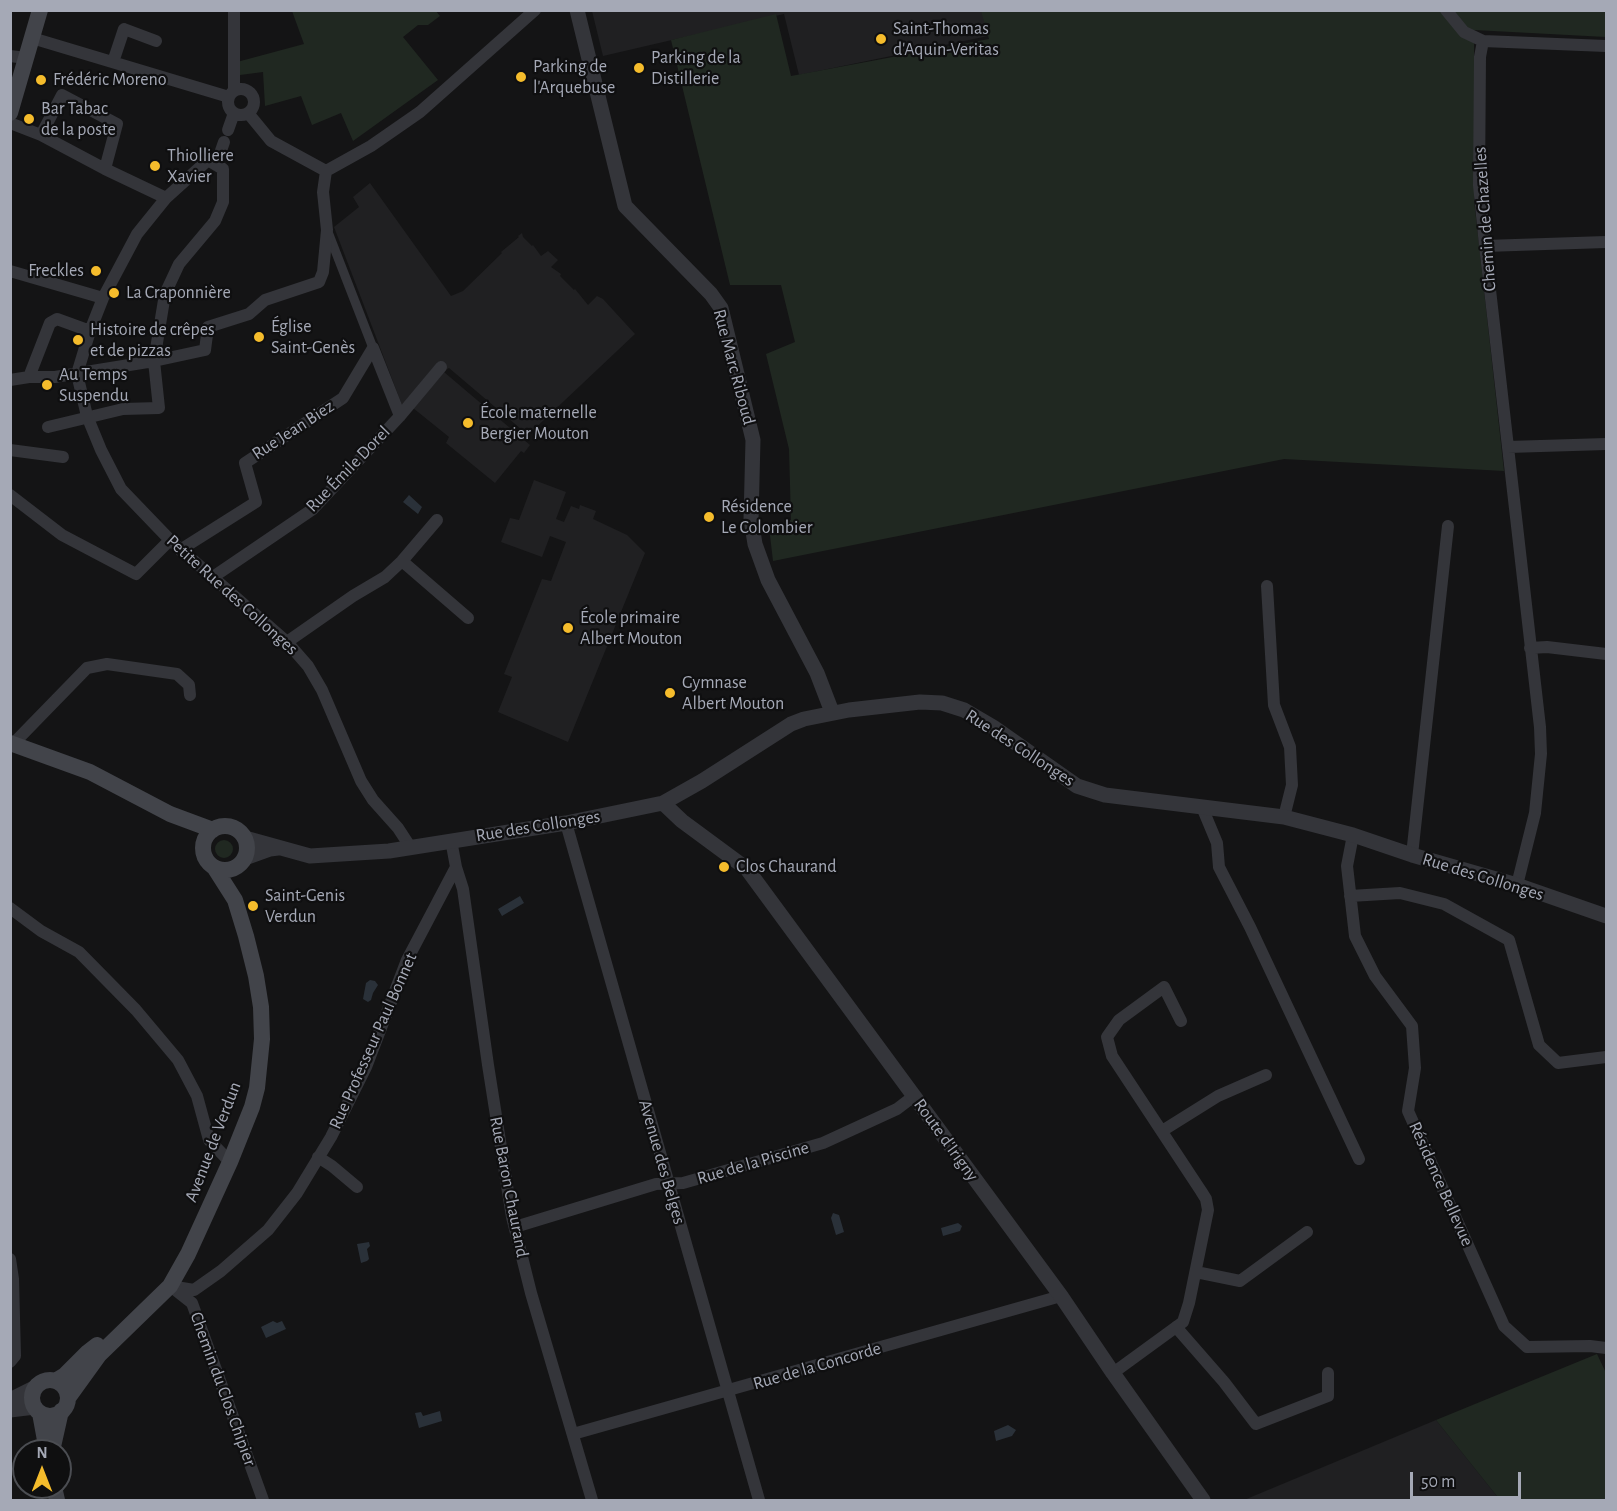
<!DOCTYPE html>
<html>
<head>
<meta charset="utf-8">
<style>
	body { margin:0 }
	#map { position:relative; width:1617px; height:1511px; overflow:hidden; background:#141415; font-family:"Alegreya Sans",sans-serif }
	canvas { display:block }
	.frame { position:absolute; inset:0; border:12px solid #a5a9b6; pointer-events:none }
	.north { position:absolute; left:12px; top:1439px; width:60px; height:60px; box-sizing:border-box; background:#0f0f10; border:2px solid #4b4d52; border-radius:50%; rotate:0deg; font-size:16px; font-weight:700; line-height:24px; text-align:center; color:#a5a9b6 }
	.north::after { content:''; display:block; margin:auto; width:21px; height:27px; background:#f5bc2c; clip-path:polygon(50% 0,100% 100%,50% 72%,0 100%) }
	.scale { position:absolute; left:1410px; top:1472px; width:111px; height:27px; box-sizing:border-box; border:3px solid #a5a9b6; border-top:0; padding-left:8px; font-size:18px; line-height:21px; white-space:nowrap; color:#a5a9b6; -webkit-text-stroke:4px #0f0f10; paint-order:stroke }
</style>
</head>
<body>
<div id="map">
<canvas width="1617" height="1511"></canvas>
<div class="frame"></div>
<div class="north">N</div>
<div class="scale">50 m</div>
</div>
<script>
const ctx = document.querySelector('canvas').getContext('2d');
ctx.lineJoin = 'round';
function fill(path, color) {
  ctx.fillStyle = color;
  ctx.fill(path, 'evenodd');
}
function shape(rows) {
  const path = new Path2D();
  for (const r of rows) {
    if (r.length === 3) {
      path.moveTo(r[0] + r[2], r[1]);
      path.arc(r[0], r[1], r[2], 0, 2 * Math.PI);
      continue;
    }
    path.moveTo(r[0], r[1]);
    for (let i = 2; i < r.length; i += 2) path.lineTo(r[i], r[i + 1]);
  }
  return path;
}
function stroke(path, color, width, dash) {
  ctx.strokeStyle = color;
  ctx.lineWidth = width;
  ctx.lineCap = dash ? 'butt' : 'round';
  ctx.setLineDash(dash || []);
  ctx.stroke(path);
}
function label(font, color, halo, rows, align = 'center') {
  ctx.font = font + ' "Alegreya Sans",sans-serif';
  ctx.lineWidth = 4.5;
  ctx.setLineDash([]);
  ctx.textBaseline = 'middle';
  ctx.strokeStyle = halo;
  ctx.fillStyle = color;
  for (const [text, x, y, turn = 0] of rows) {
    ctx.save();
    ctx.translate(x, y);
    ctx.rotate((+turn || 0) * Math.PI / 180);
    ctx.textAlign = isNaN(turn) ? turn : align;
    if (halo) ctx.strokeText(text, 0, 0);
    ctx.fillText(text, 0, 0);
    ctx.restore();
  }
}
fill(shape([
	[592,11,988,11,993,35,799,75,784,14,603,56],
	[370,183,451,296,463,291,502,253,501,252,519,237,518,236,522,233,523,237,532,246,533,245,541,256,548,251,558,260,551,267,561,274,560,276,574,290,575,289,588,305,597,296,603,299,635,334,528,435,449,368,447,369,438,362,402,405,334,227,359,207,353,197],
	[444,372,530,445,524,453,521,451,495,483,446,443,449,437,413,408],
	[534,480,566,492,556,519,564,522,571,506,579,509,580,505,596,511,593,519,627,535,645,553,568,742,498,712,512,677,504,674,542,579,551,581,566,542,550,536,542,557,501,542,510,518,519,520],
	[1436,1420,1500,1500,1244,1500]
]), '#202022');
fill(shape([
	[435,10,440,16,428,25,418,25,403,37,438,80,353,141,341,113,312,125,301,96,265,106,263,72,240,75,237,62,304,44,292,11],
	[981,11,1606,11,1606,37,1474,30,1474,200,1504,471,1284,459,773,561,769,527,791,520,789,449,766,354,795,342,781,285,730,285,671,40,776,14,791,76,989,39],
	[224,849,9],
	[1597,1354,1606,1373,1606,1500,1500,1500,1436,1420]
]), '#202821');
fill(shape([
	[409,495,422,507,418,514,403,502],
	[520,896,524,903,502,916,498,909],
	[370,980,375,981,378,985,373,993,371,1000,368,1002,363,999,366,983],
	[833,1213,839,1215,844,1232,836,1235,831,1218],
	[958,1223,962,1226,960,1231,943,1236,941,1228],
	[369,1242,370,1246,367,1249,369,1259,367,1261,361,1263,357,1244],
	[273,1321,277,1323,282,1321,286,1329,266,1338,261,1327],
	[440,1411,442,1421,419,1428,415,1413,421,1412,423,1416],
	[1008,1425,1016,1430,1012,1436,996,1441,994,1431]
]), '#2a3139');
stroke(shape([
	[328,232,373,348]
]), '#34353a', 9);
stroke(shape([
	[234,10,234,91],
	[1446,10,1464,32,1483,41,1480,57,1479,185,1485,246,1540,727,1541,754,1535,813,1517,885],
	[32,38,229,97],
	[1483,41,1606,46],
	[10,56,26,58],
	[113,62,124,29,156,41],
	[241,102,13],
	[248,113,271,141,326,171],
	[10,123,41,135,105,169,166,198],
	[228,130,234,113],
	[41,135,62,95,117,124,105,169],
	[216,165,224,142],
	[326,171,371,146,420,112,535,10],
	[1485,246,1606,242],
	[10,271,103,298],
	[373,348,400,416],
	[77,374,87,416,101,450,121,489,170,540,287,642,308,666,322,690,361,781,373,800,398,828,411,848],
	[29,377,50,323,57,319,90,331],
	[10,380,29,377,55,377,154,361,205,350,208,327,249,314,265,300,319,282,323,272,327,230,323,192,326,171],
	[48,427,123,409,159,408,154,361,165,294,179,264,215,221,223,202,223,169,208,160,166,198,137,234,103,298,90,331,77,374],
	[1508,447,1606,444],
	[10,450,63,457],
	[10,495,62,535,136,574,170,540],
	[180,550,256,502,245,463,343,398,373,348],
	[402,561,468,618],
	[213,577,313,509,400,416,441,367],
	[1267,586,1274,705,1290,747,1292,785,1284,817],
	[287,642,353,596,385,577,402,561,437,520],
	[1530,648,1547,647,1606,654],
	[13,744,87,668,107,664,177,674,189,685,190,695],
	[1202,807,1217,843,1219,867,1250,927,1359,1159],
	[566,823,759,1500],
	[1353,835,1347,866,1355,936,1375,976,1412,1026,1415,1068,1408,1111,1504,1326,1527,1347,1590,1346,1606,1348],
	[451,840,456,867,463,889,488,1065,512,1217,531,1293,592,1500],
	[1412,855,1448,526],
	[1350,896,1400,893,1444,904,1509,940,1539,1045,1558,1063,1606,1057],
	[10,908,41,931,79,952,136,1010,178,1060,197,1096,209,1140,230,1162],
	[1162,1131,1218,1096,1266,1075],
	[318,1157,332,1166,357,1187],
	[515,1227,656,1184,683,1183,823,1143,897,1109,914,1096],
	[10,1259,13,1279,15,1356,10,1362],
	[1196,1272,1240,1281,1307,1232],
	[170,1286,194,1290,221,1271,268,1230,297,1193,331,1137,366,1067,407,960,456,867],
	[173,1288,192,1303,263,1500],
	[1176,1327,1224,1382,1256,1424,1328,1396,1328,1373],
	[1113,1373,1183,1322,1189,1303,1208,1210,1206,1199,1201,1191,1112,1056,1107,1037,1119,1020,1164,987,1181,1021],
	[573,1434,1061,1296]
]), '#34353a', 12);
stroke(shape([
	[577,10,625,206,711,294,721,308,753,440,751,519,755,544,768,580,817,673,832,712],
	[663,803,682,821,747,869,1061,1296,1113,1373,1203,1500],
	[245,838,310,856,389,851,566,823,663,803,702,781,791,724,804,719,849,710,920,702,942,703,964,710,993,727,1077,786,1105,795,1284,817,1353,835,1412,855,1517,885,1606,916],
	[245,858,270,849,278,848],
	[10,1400,36,1387],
	[10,1410,35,1407]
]), '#34353a', 15);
stroke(shape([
	[10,113,40,10],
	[10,743,90,772,170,814,213,830],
	[225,848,22],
	[50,1398,18],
	[55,1381,65,1375,88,1352,97,1345],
	[68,1398,99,1355,170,1286,188,1254,230,1162,252,1107,257,1088,262,1039,261,1007,256,976,246,936,235,900,214,867],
	[40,1413,47,1451],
	[52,1451,61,1411],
	[54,1487,57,1500]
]), '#42444a', 16);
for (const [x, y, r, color] of [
	[881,39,6,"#f5bc2c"],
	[639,68,6,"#f5bc2c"],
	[521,77,6,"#f5bc2c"],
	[41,80,6,"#f5bc2c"],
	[29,119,6,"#f5bc2c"],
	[155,166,6,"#f5bc2c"],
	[96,271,6,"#f5bc2c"],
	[114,293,6,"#f5bc2c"],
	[259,337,6,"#f5bc2c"],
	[78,340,6,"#f5bc2c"],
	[47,385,6,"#f5bc2c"],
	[468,423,6,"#f5bc2c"],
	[709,517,6,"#f5bc2c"],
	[568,628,6,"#f5bc2c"],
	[670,693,6,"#f5bc2c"],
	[724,867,6,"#f5bc2c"],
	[253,906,6,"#f5bc2c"]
]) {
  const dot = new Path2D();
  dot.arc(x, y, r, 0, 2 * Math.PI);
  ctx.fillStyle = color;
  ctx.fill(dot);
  stroke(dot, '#0f0f10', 2);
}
label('18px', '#a5a9b6', '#0f0f10', [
	["Saint-Thomas",893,29],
	["d'Aquin-Veritas",893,50],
	["Parking de la",651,58],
	["Distillerie",651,79],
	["Parking de",533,67],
	["l'Arquebuse",533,88],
	["Frédéric Moreno",53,80],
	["Bar Tabac",41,109],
	["de la poste",41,130],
	["Thiolliere",167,156],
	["Xavier",167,177],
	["Freckles",84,271,"right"],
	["La Craponnière",126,293],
	["Église",271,327],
	["Saint-Genès",271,348],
	["Histoire de crêpes",90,330],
	["et de pizzas",90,351],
	["Au Temps",59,375],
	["Suspendu",59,396],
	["École maternelle",480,413],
	["Bergier Mouton",480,434],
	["Résidence",721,507],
	["Le Colombier",721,528],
	["École primaire",580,618],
	["Albert Mouton",580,639],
	["Gymnase",682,683],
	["Albert Mouton",682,704],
	["Clos Chaurand",736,867],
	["Saint-Genis",265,896],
	["Verdun",265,917]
], 'left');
label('18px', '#a5a9b6', '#0f0f10', [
	["Chemin de Chazelles",1485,219,-94],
	["Rue Marc Riboud",734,367,75],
	["Rue Jean Biez",293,430,-33],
	["Rue Émile Dorel",348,469,-46],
	["Petite Rue des Collonges",232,595,42],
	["Rue des Collonges",1020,748,33],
	["Rue des Collonges",538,826,-9],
	["Rue des Collonges",1483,877,17],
	["Rue Professeur Paul Bonnet",373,1041,-66],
	["Route d'Irigny",946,1140,54],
	["Avenue de Verdun",213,1142,-69],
	["Avenue des Belges",662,1162,74],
	["Rue de la Piscine",753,1163,-16],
	["Résidence Bellevue",1441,1184,66],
	["Rue Baron Chaurand",509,1187,79],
	["Rue de la Concorde",817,1366,-16],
	["Chemin du Clos Chipier",223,1389,70]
]);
</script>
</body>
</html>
